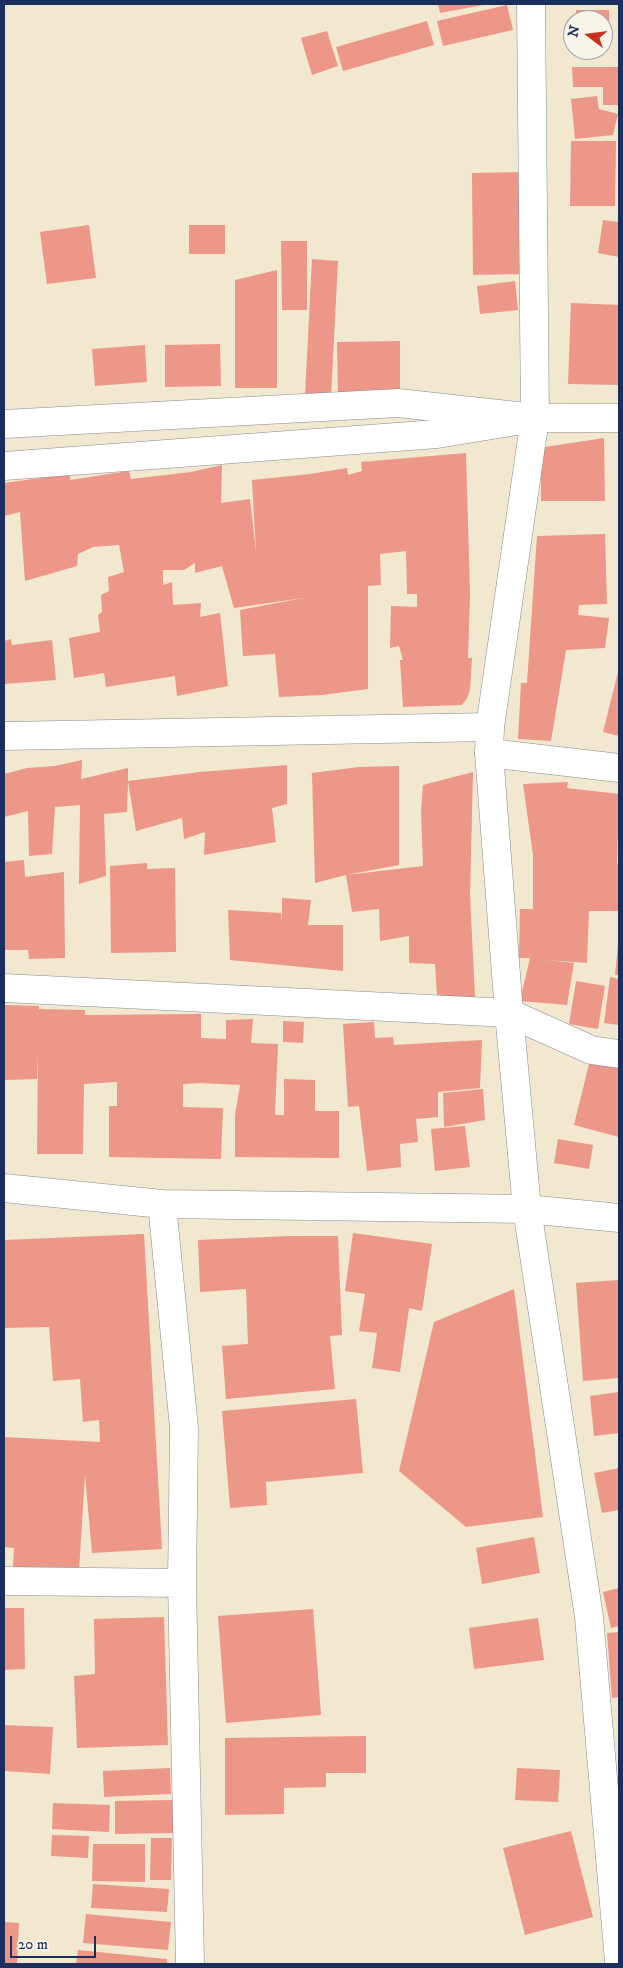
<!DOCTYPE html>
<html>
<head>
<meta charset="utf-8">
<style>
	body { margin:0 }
	#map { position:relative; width:623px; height:1968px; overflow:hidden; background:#f2e7cf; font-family:"IM FELL DW Pica",serif }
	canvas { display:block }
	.frame { position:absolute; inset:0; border:5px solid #1b2f5e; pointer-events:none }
	.north { position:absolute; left:563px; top:10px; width:50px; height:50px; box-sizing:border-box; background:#f7f3e8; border:1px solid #9fa5b1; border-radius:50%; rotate:285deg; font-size:14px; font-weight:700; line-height:20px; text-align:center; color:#1b2f5e }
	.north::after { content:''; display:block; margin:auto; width:18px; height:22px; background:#c8321e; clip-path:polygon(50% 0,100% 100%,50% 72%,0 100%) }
	.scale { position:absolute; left:10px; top:1936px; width:86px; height:22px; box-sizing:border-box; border:2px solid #1b2f5e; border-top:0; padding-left:6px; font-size:15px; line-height:18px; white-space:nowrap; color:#1b2f5e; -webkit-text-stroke:4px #f7f3e8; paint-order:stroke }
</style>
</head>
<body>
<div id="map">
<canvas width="623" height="1968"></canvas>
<div class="frame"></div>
<div class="north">N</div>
<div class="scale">20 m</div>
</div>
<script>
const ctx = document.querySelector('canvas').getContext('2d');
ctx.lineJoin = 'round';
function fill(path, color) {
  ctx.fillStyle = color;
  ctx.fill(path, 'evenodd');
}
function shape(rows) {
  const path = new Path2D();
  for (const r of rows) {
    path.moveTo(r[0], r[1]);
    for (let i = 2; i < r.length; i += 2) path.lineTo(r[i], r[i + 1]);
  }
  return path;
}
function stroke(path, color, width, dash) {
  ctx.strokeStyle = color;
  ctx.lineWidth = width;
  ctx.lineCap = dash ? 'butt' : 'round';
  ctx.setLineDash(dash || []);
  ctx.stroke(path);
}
fill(shape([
	[438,4,483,4,483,5,440,13],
	[507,5,513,30,443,46,437,21],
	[576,10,609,10,610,48,603,48,603,20,576,20],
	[427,21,434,45,343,71,336,47],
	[327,31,338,66,312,75,301,38],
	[572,67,619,67,619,105,603,105,603,87,573,87],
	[597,96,599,109,618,114,613,135,575,139,571,99],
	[571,141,616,141,615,206,570,206],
	[526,172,527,274,473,275,472,173],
	[603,220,619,222,619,257,598,253],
	[89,225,96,278,47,284,40,232],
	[189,225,225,225,225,254,189,254],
	[281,241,307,241,307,310,282,310],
	[312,259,338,261,331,396,305,395],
	[277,270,277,388,235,388,235,280],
	[515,281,518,310,480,314,477,286],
	[571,303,619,305,619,385,568,384],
	[400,341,400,395,338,396,337,342],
	[220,344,221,386,165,387,165,345],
	[145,345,147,382,95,386,92,349],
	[604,438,605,501,541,501,541,458,545,447],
	[466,453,470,594,468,658,472,658,470,690,467,698,462,705,403,707,400,660,403,660,399,646,390,648,391,606,417,607,417,594,407,594,406,551,380,554,381,585,368,586,368,689,322,695,279,697,275,654,243,656,240,610,303,598,234,608,222,566,195,573,195,563,184,570,163,570,163,585,172,582,173,605,201,603,200,617,220,613,228,686,177,696,175,676,106,687,104,673,74,678,69,638,100,632,98,615,102,612,101,595,109,591,108,577,124,572,119,545,93,547,78,554,77,566,25,581,20,512,4,516,4,483,70,474,70,480,129,471,131,479,191,472,222,465,221,503,250,499,256,552,252,480,310,474,347,468,348,475,362,471,361,462],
	[605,534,607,604,579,605,578,615,609,618,605,648,566,650,551,741,518,739,521,683,527,683,537,536],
	[11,639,12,645,52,640,56,680,4,684,4,641],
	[619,668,619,736,603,732],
	[82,760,81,779,128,768,128,781,127,812,104,814,106,876,79,884,80,805,55,807,52,854,29,856,28,811,4,817,4,774,27,768,55,766],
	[287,765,287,804,272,808,276,842,204,855,205,832,184,839,182,818,136,831,128,781,200,772],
	[399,766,399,865,346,875,423,866,421,811,423,785,473,772,470,895,475,997,437,996,435,964,409,963,409,936,380,941,379,909,352,912,346,875,315,883,312,773,359,767],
	[568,782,567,788,619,794,617,864,619,864,619,911,589,911,587,963,545,960,574,963,567,1005,520,1001,530,958,519,958,520,909,533,909,533,855,523,784],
	[24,860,25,877,64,872,65,958,29,959,28,950,4,950,4,862],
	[147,863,147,869,175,868,176,952,111,953,110,866],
	[282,898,311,900,308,925,343,925,343,971,230,960,228,910,281,913,282,921],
	[618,944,619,944,619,975,615,975],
	[610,977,619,979,619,1025,604,1023],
	[576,981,605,986,598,1029,569,1024],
	[4,1005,39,1006,39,1009,85,1010,85,1015,201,1014,201,1038,226,1039,226,1020,253,1019,251,1043,278,1044,275,1115,284,1115,284,1079,315,1080,315,1111,339,1111,339,1158,235,1157,235,1115,240,1085,200,1083,183,1084,183,1107,223,1108,221,1159,109,1157,109,1106,117,1106,117,1082,84,1084,83,1154,37,1154,38,1052,37,1079,4,1080],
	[283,1021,304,1022,303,1043,283,1042],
	[374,1022,375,1038,393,1037,394,1045,482,1040,480,1088,438,1092,438,1117,416,1119,418,1142,400,1144,401,1167,367,1171,359,1106,348,1107,343,1024],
	[590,1060,619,1067,619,1137,574,1125],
	[483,1089,485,1120,444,1127,443,1093],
	[465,1126,470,1167,435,1171,431,1129],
	[558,1139,593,1145,589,1169,554,1163],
	[353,1233,432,1244,422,1311,409,1308,400,1372,372,1368,377,1333,359,1331,365,1294,345,1291],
	[144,1234,162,1549,92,1553,85,1475,79,1571,13,1567,14,1548,4,1547,4,1437,100,1442,99,1420,83,1422,80,1379,53,1381,49,1327,4,1328,4,1240],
	[289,1236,338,1236,342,1335,330,1336,335,1389,226,1399,222,1346,248,1344,246,1289,200,1292,198,1240],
	[619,1280,619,1378,583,1381,576,1283],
	[514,1289,543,1517,466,1527,399,1471,434,1322],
	[619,1392,619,1433,594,1436,590,1396],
	[356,1399,363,1473,266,1482,267,1505,230,1508,222,1411],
	[619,1468,619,1510,602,1513,594,1473],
	[534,1537,540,1573,482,1584,476,1548],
	[619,1588,619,1626,611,1628,603,1592],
	[4,1608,24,1608,25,1669,4,1670],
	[313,1609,321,1715,226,1723,218,1616],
	[164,1617,168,1745,77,1748,74,1676,95,1674,94,1619],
	[538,1618,544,1660,474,1669,469,1628],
	[619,1632,619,1697,612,1698,607,1633],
	[4,1725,53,1727,50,1774,4,1771],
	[366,1736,366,1773,326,1773,326,1787,284,1788,284,1814,225,1815,225,1738],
	[170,1768,171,1794,104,1797,103,1771],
	[517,1768,560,1770,558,1802,515,1800],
	[174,1800,175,1833,115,1834,115,1801],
	[53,1803,110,1805,109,1832,52,1829],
	[571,1831,593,1917,525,1935,503,1848],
	[52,1835,89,1836,88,1858,51,1856],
	[151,1838,172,1838,171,1880,150,1880],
	[93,1844,145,1844,145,1882,92,1881],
	[93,1884,169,1889,167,1912,91,1908],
	[86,1914,171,1922,168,1950,83,1943],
	[4,1922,19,1923,17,1964,4,1964],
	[78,1950,167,1959,167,1964,76,1964]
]), '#ec9788');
const minor = shape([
	[531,4,535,418],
	[4,736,490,727],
	[489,753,509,1013,527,1209,589,1617,619,1961],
	[4,988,509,1013,591,1050,619,1054],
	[4,1188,162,1204,527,1209,619,1218],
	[162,1204,184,1428,182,1583,190,1964],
	[4,1581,182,1583]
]);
const tertiary = shape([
	[4,424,398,403,535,418,490,727,489,753,619,768],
	[4,466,437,434,535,418,619,418]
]);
stroke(minor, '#868b96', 29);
stroke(tertiary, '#868b96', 29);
stroke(minor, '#fff', 28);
stroke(tertiary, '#fff', 28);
</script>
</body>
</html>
